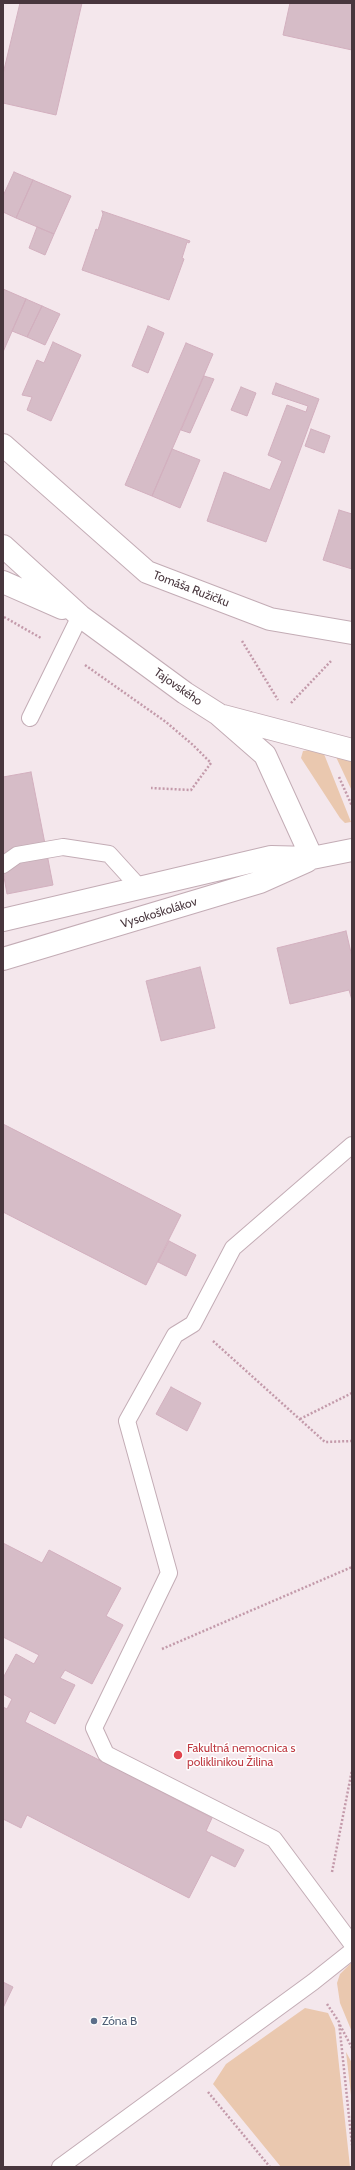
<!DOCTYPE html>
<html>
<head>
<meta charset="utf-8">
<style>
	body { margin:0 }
	#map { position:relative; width:355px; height:2170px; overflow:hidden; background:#f4e7ec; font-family:Cabin,sans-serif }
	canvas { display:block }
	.frame { position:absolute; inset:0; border:4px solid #48363d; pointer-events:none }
</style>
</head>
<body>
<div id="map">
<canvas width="355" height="2170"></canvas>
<div class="frame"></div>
</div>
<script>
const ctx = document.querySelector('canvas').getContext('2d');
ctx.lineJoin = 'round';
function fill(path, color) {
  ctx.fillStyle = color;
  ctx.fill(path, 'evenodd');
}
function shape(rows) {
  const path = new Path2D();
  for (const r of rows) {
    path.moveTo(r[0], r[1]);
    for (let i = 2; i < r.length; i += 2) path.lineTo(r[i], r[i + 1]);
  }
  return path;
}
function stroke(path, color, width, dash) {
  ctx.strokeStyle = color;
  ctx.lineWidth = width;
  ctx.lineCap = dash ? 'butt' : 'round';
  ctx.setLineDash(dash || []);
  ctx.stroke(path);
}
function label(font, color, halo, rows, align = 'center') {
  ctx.font = font + ' Cabin,sans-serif';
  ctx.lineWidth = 3;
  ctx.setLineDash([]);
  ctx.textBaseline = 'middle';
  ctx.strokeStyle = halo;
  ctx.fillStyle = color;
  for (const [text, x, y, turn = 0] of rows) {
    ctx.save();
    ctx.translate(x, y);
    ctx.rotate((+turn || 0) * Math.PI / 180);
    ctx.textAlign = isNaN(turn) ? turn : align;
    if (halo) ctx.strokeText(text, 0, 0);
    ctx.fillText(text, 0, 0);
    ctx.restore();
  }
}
fill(shape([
	[310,750,324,754,351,822,345,823,340,818,301,758,303,751],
	[336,757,352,761,352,791],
	[352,1962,352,2032,340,2003,337,1983,340,1974],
	[305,2008,328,2013,335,2028,350,2167,281,2167,213,2084,226,2064],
	[346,2052,352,2063,352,2104]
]), '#eac8af');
const building = shape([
	[20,3,82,3,56,115,3,103,3,74,20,3],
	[290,3,352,3,352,50,283,35,290,3],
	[14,172,33,180,16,218,3,212,3,196,14,172],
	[33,180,71,196,54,234,16,218,33,180],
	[102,211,190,241,189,243,187,242,182,258,184,259,169,300,82,270,96,229,98,230,103,214,102,211],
	[37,227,54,234,45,255,29,248,37,227],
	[3,289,26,299,3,352,3,289],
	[26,299,42,306,27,337,12,331,26,299],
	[42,306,60,314,45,345,27,337,42,306],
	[148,326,164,333,148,373,132,366,148,326],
	[53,342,81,355,51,421,27,410,32,397,22,395,37,360,44,363,53,342],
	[186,343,213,354,152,496,125,485,186,343],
	[204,376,214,379,190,433,181,430,204,376],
	[276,383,319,399,266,542,207,521,224,472,270,490,282,461,268,455,287,405,306,412,308,406,272,394,276,383],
	[241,387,256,393,247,416,231,410,241,387],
	[311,429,330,436,324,453,305,446,311,429],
	[172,449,200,460,180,508,152,496,172,449],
	[339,510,352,514,352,569,323,560,339,510],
	[31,772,53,885,7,894,3,871,3,777,31,772],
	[346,931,352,957,352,1000,349,990,290,1004,277,948,346,931],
	[200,967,215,1028,161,1041,146,981,200,967],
	[3,1124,181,1215,146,1285,3,1212,3,1124],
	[169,1241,196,1255,186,1276,158,1262,169,1241],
	[171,1387,201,1403,187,1431,156,1414,171,1387],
	[3,1543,42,1563,49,1550,121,1588,106,1616,123,1625,92,1684,65,1670,60,1678,75,1685,55,1724,30,1711,25,1722,212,1818,206,1831,244,1850,235,1867,211,1855,189,1898,27,1815,21,1828,3,1819,3,1707,7,1709,12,1699,3,1694,3,1678,16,1654,34,1664,39,1655,3,1637,3,1543],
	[3,1982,13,1987,3,2008,3,1982]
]);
fill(building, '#d6bcc7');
stroke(building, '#d2afbe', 1);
const lane = shape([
	[30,718,80,616],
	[3,865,17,855,63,847,109,854,139,887],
	[352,1145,233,1248,193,1324,175,1335,127,1421,169,1573,94,1728,106,1754,274,1839,352,1944],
	[60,2167,313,1982,352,1951]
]);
const street = shape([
	[3,445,147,572,270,619,352,633],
	[3,546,80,616,185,693,218,714,265,755,312,858],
	[3,582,62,608],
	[223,716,352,750],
	[3,920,271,857,312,858,352,850],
	[3,959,260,882,307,861]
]);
stroke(lane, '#c3acb5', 18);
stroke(street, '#c3acb5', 24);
stroke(shape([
	[4,617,41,638],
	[242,641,278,700],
	[85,665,166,722,193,745,211,763,191,790,151,788],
	[291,703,332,660],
	[339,777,352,806],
	[213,1341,325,1442,352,1441],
	[300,1419,352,1393],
	[162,1649,352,1567],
	[332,1872,352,1770],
	[327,2004,339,2022,352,2145],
	[340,2025,352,2048],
	[208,2092,270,2167]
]), '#c39aaa', 2.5, [2, 2]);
stroke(lane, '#fff', 16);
stroke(street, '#fff', 22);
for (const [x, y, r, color] of [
	[178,1755,5,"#e0444e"],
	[94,2021,4,"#5c6f8a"]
]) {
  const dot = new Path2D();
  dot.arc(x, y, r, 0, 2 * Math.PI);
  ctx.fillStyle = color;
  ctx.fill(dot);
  stroke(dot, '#fff', 1.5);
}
label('12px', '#48363d', '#fff', [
	["Tomáša Ružičku",191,589,21],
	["Tajovského",178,687,35],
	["Vysokoškolákov",159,913,-17]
]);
label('12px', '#be3a42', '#fff', [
	["Fakultná nemocnica s",187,1748],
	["poliklinikou Žilina",187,1762]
], 'left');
label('12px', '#4e5e75', '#fff', [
	["Zóna B",102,2021]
], 'left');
</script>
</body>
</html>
